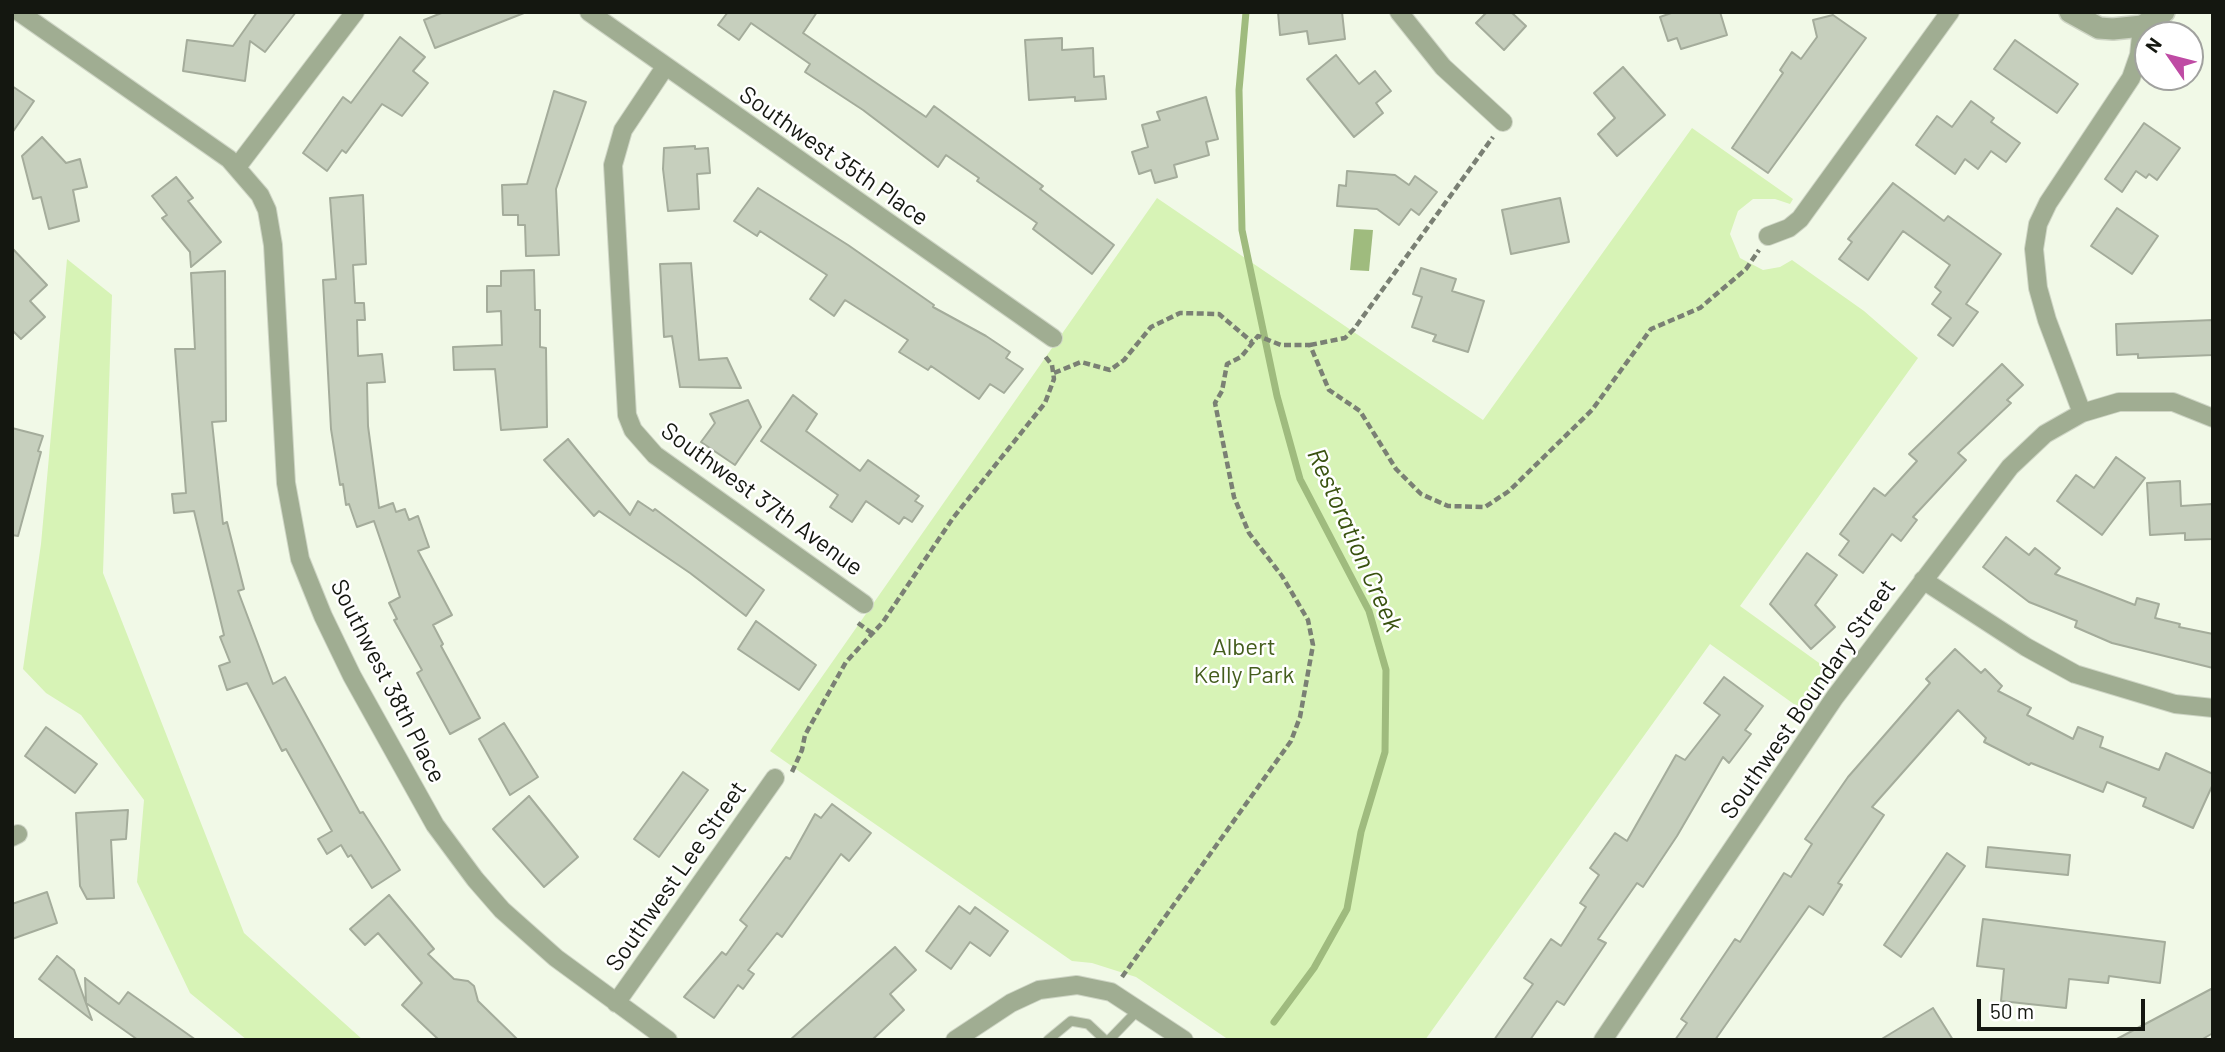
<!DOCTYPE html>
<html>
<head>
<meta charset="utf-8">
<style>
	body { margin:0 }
	#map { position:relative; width:2225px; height:1052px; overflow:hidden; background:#f1f9e7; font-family:Barlow,sans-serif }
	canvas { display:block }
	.frame { position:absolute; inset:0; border:14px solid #141710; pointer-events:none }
	.north { position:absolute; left:2134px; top:21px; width:70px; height:70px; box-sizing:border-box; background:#fff; border:2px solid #a1a29f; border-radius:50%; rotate:305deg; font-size:19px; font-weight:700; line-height:28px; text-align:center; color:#141710 }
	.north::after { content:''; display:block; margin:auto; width:24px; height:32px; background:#bf4ba4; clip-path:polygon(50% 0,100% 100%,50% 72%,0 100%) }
	.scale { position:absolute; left:1977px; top:999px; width:168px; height:32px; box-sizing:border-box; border:4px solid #141710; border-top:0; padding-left:9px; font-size:21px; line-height:24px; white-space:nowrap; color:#141710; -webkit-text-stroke:5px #fff; paint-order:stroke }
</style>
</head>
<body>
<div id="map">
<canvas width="2225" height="1052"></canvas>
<div class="frame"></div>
<div class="north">N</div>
<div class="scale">50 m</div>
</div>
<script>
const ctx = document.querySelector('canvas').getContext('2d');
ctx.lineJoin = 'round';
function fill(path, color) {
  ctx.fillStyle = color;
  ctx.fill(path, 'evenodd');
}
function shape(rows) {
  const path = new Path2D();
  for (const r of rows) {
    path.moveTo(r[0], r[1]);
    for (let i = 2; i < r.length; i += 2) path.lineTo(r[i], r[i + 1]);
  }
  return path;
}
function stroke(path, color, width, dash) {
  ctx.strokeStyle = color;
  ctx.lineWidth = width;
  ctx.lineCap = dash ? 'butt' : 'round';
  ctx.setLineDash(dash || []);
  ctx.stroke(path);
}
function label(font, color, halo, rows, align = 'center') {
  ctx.font = font + ' Barlow,sans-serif';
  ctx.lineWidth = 5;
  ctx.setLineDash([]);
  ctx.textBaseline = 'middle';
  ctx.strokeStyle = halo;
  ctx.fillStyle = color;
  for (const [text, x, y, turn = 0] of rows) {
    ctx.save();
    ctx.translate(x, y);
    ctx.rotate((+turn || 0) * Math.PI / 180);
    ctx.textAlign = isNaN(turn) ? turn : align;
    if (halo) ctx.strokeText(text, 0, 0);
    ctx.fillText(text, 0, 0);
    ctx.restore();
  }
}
fill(shape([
	[1692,128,1793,199,1790,204,1775,199,1753,199,1738,211,1730,234,1740,258,1763,270,1780,267,1792,260,1864,311,1918,358,1740,606,1833,673,1805,712,1710,644,1425,1040,1229,1040,1136,977,1092,963,1072,961,770,751,1157,198,1483,420],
	[67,259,112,295,103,573,244,933,363,1040,247,1040,190,993,137,882,144,800,81,715,46,693,23,669,41,544]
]), '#d7f3b6');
fill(shape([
	[1354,229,1373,230,1369,271,1350,270]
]), '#9fbb7e');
stroke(shape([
	[1246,12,1239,90,1242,230,1277,396,1300,479,1369,611,1386,670,1385,752,1361,832,1347,909,1314,968,1274,1022]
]), '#9fbb7e', 7);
const building = shape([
	[257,12,296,12,265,52,250,41,245,81,183,71,187,40,233,46,257,12],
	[444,12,524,12,524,13,435,48,424,20,444,12],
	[728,12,817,12,803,33,926,117,934,106,1043,186,1040,189,1114,245,1092,274,1033,229,1037,223,977,181,979,178,946,155,938,167,863,110,805,72,810,64,751,23,739,40,718,25,728,12],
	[1278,12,1342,12,1345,39,1309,44,1307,31,1280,35,1278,12],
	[1487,12,1511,12,1526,26,1504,50,1476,23,1487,12],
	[1674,12,1720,12,1727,35,1681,49,1677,38,1668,41,1660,17,1674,12],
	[1833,15,1866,38,1768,173,1732,148,1783,73,1780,70,1792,52,1801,59,1817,37,1813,20,1833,15],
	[400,37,425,57,413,71,428,83,402,116,382,104,346,153,342,150,327,171,303,153,343,97,351,103,400,37],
	[1062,38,1062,50,1093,48,1094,77,1104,76,1106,99,1075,101,1075,97,1029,100,1025,40,1062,38],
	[2015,40,2078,84,2057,113,1994,69,2015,40],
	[1336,55,1359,84,1375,71,1391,91,1376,103,1383,113,1354,137,1307,79,1336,55],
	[1623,67,1665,115,1617,156,1598,134,1615,118,1594,93,1623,67],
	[12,86,34,101,12,133,12,86],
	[554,91,586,102,556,189,559,255,526,256,525,225,518,225,518,215,503,215,502,185,527,184,554,91],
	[1206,97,1218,139,1206,142,1209,155,1174,165,1177,177,1155,183,1151,170,1139,174,1132,152,1148,147,1142,125,1160,120,1157,112,1206,97],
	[1971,101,1994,118,1991,122,2020,143,2006,162,1991,151,1978,169,1965,159,1955,174,1916,145,1937,116,1952,127,1971,101],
	[2144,123,2180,148,2157,180,2149,174,2146,178,2136,171,2122,192,2105,179,2144,123],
	[42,137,66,163,80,159,87,187,73,190,79,221,49,229,41,197,33,199,22,156,42,137],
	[695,146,695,149,708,148,710,173,697,174,699,209,668,211,663,169,664,148,695,146],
	[1347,171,1395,175,1409,185,1415,176,1437,192,1419,215,1411,209,1399,225,1377,209,1337,206,1339,185,1346,186,1347,171],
	[176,177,193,198,188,201,221,242,191,267,190,252,162,218,167,215,152,196,176,177],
	[1893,183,1944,221,1948,216,2001,254,1966,304,1978,312,1953,346,1938,335,1951,318,1932,304,1941,292,1935,287,1950,265,1903,231,1868,280,1839,259,1852,242,1848,239,1893,183],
	[758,188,848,245,934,305,933,307,986,336,1010,352,1006,358,1023,369,1004,393,990,384,979,399,931,366,928,370,899,352,908,340,845,300,834,316,810,299,827,275,760,231,757,236,734,221,758,188],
	[363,195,366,264,353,265,355,303,364,303,365,320,357,320,358,356,382,354,385,382,367,383,368,426,379,508,393,503,396,512,405,509,409,520,418,516,429,547,418,551,452,615,433,625,443,644,441,646,480,718,450,734,417,673,422,670,394,620,397,619,389,603,400,597,374,521,357,527,349,504,346,505,343,484,340,485,331,429,323,280,336,279,330,198,363,195],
	[1560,198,1569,242,1511,254,1502,210,1560,198],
	[2117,208,2158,236,2132,274,2091,246,2117,208],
	[12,248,47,285,30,301,45,317,21,339,12,330,12,248],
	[691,263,699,360,727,358,741,388,680,387,672,336,664,337,660,264,691,263],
	[1421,268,1456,279,1452,291,1484,301,1468,352,1433,341,1436,335,1412,327,1422,297,1413,294,1421,268],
	[534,270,535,310,540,310,540,347,546,348,547,427,501,430,495,369,454,370,453,347,502,345,501,311,487,312,487,286,501,286,501,271,534,270],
	[225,271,226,421,212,422,223,524,227,522,244,589,238,591,273,684,285,677,360,813,363,812,400,870,372,888,351,855,348,857,341,845,327,854,318,839,332,831,286,749,282,751,247,683,227,690,219,666,230,662,220,637,224,635,194,511,174,513,172,494,186,493,175,349,195,349,191,273,225,271],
	[2213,320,2213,355,2138,358,2138,354,2117,355,2116,324,2213,320],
	[2002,364,2023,385,2007,400,2011,403,1958,453,1966,460,1913,517,1917,520,1901,541,1892,534,1863,573,1839,555,1849,541,1840,534,1874,488,1885,496,1917,461,1909,454,2002,364],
	[793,395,817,414,806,431,860,471,868,460,919,496,915,501,923,506,912,522,904,517,899,524,866,501,852,522,830,507,838,495,761,441,793,395],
	[748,400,761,427,735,465,701,442,715,423,710,414,748,400],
	[12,428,43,436,38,451,41,452,18,536,12,535,12,428],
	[568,439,630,515,638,501,653,511,655,509,764,590,746,616,690,573,599,511,594,516,544,460,568,439],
	[2116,457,2145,478,2102,535,2057,501,2076,475,2094,488,2116,457],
	[2180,481,2181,506,2212,504,2213,539,2185,540,2185,533,2150,535,2147,483,2180,481],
	[2006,537,2029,555,2035,548,2060,568,2055,574,2135,605,2137,598,2159,604,2155,618,2180,624,2179,627,2213,634,2213,668,2112,643,2075,627,2077,621,2029,602,1983,567,2006,537],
	[1807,553,1837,575,1815,605,1835,627,1811,649,1770,604,1807,553],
	[756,621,816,665,799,690,738,649,756,621],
	[1955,649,1981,673,1985,669,2002,686,1998,691,2031,708,2027,715,2073,739,2078,727,2103,737,2100,747,2159,770,2166,753,2213,774,2213,784,2193,828,2143,806,2146,798,2107,782,2103,792,2031,763,2029,765,1984,742,1986,738,1958,710,1872,807,1884,815,1838,883,1842,885,1823,915,1809,906,1715,1040,1675,1040,1687,1023,1681,1019,1735,939,1740,942,1784,873,1791,877,1812,844,1805,839,1848,777,1930,683,1926,679,1955,649],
	[1724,677,1763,706,1745,730,1751,734,1729,763,1723,757,1677,836,1643,887,1637,883,1598,939,1606,943,1564,1005,1557,1001,1530,1040,1494,1040,1533,984,1524,978,1551,939,1561,946,1586,907,1580,903,1599,875,1590,868,1615,833,1627,841,1676,755,1685,760,1720,715,1704,703,1724,677],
	[504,723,538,777,510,795,479,739,504,723],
	[46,727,97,764,75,793,25,756,46,727],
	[683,772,708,790,659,857,634,839,683,772],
	[529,796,578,857,544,887,493,829,529,796],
	[832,804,871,833,849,861,841,854,782,937,777,933,748,970,754,974,743,989,738,985,714,1018,684,997,722,952,726,955,747,926,740,920,786,857,790,859,815,814,821,818,832,804],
	[128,810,126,839,111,840,114,898,87,899,80,886,76,813,128,810],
	[1988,847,2070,855,2068,875,1986,867,1988,847],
	[1947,853,1965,866,1901,957,1884,945,1947,853],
	[47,892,57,923,12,939,12,904,47,892],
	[389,895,434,949,428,954,454,979,468,981,474,986,478,1001,518,1040,439,1040,402,1005,422,983,378,933,365,945,350,929,389,895],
	[959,906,970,914,975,907,1008,931,990,956,970,942,951,969,926,951,959,906],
	[1983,919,2165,942,2160,983,2109,976,2108,983,2069,979,2066,1008,2001,1001,2004,969,1977,966,1983,919],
	[895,947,916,970,890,994,904,1010,872,1040,790,1040,895,947],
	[57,956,74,970,92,1020,39,979,57,956],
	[85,978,119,1004,128,992,196,1040,138,1040,86,1003,85,978],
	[2213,988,2213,1033,2201,1040,2115,1040,2213,988],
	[1933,1008,1953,1040,1880,1040,1933,1008]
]);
fill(building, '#c6cfbd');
stroke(building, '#a4ac9b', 2);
const service = shape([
	[1048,1040,1071,1021,1088,1024,1105,1040],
	[1109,1040,1139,1009]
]);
const minor = shape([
	[19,12,229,159,260,195,267,210,273,245,286,483,300,559,323,616,352,676,435,825,475,879,502,910,556,958,668,1040],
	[589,12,1053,338],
	[1399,12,1443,67,1503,122],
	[665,67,623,130,613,165,627,415,633,430,655,455,864,604],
	[237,167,355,12],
	[1768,236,1789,228,1800,219,1950,12],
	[2082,413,2047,320,2038,288,2034,249,2038,224,2048,203,2131,78,2139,55,2142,26],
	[1923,580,2026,647,2075,674,2175,704,2213,708],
	[12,837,18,834],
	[616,1003,775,778],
	[955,1040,1011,1003,1039,990,1077,985,1111,992,1184,1040],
	[1603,1040,1835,697,2010,467,2045,434,2082,413,2119,402,2173,402,2213,418]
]);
const tertiary = shape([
	[2070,12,2099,28,2113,29,2142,26,2164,12]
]);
stroke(service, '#ced5c5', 11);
stroke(minor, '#ced5c5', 20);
stroke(tertiary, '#ced5c5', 24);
stroke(shape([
	[1310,345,1345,338,1354,329,1493,137],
	[1054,373,1081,362,1110,370,1124,360,1151,327,1180,313,1219,314,1252,342],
	[858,623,873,634],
	[792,772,802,750,805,735,846,662,883,622,953,518,1045,403,1054,379,1052,365,1045,356],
	[1122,977,1291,741,1300,717,1313,645,1308,620,1282,576,1249,533,1234,497,1215,403,1222,391,1227,364,1241,357,1258,336,1281,345,1310,345,1329,390,1360,411,1396,469,1421,494,1448,506,1485,507,1509,491,1592,410,1651,329,1700,308,1746,269,1759,250]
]), '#7a8074', 4.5, [7, 3.5]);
stroke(service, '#a0ad92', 9);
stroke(minor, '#a0ad92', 18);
stroke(tertiary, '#a0ad92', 21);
label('24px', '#141710', '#fff', [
	["Southwest 35th Place",834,156,35],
	["Southwest 37th Avenue",762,499,36],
	["Southwest 38th Place",388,681,63],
	["Southwest Boundary Street",1808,699,-55],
	["Southwest Lee Street",676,876,-55]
]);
label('24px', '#445d1d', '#fff', [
	["Albert",1244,647],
	["Kelly Park",1244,675]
]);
label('italic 26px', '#39520f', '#fff', [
	["Restoration Creek",1355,540,66]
]);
</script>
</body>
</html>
